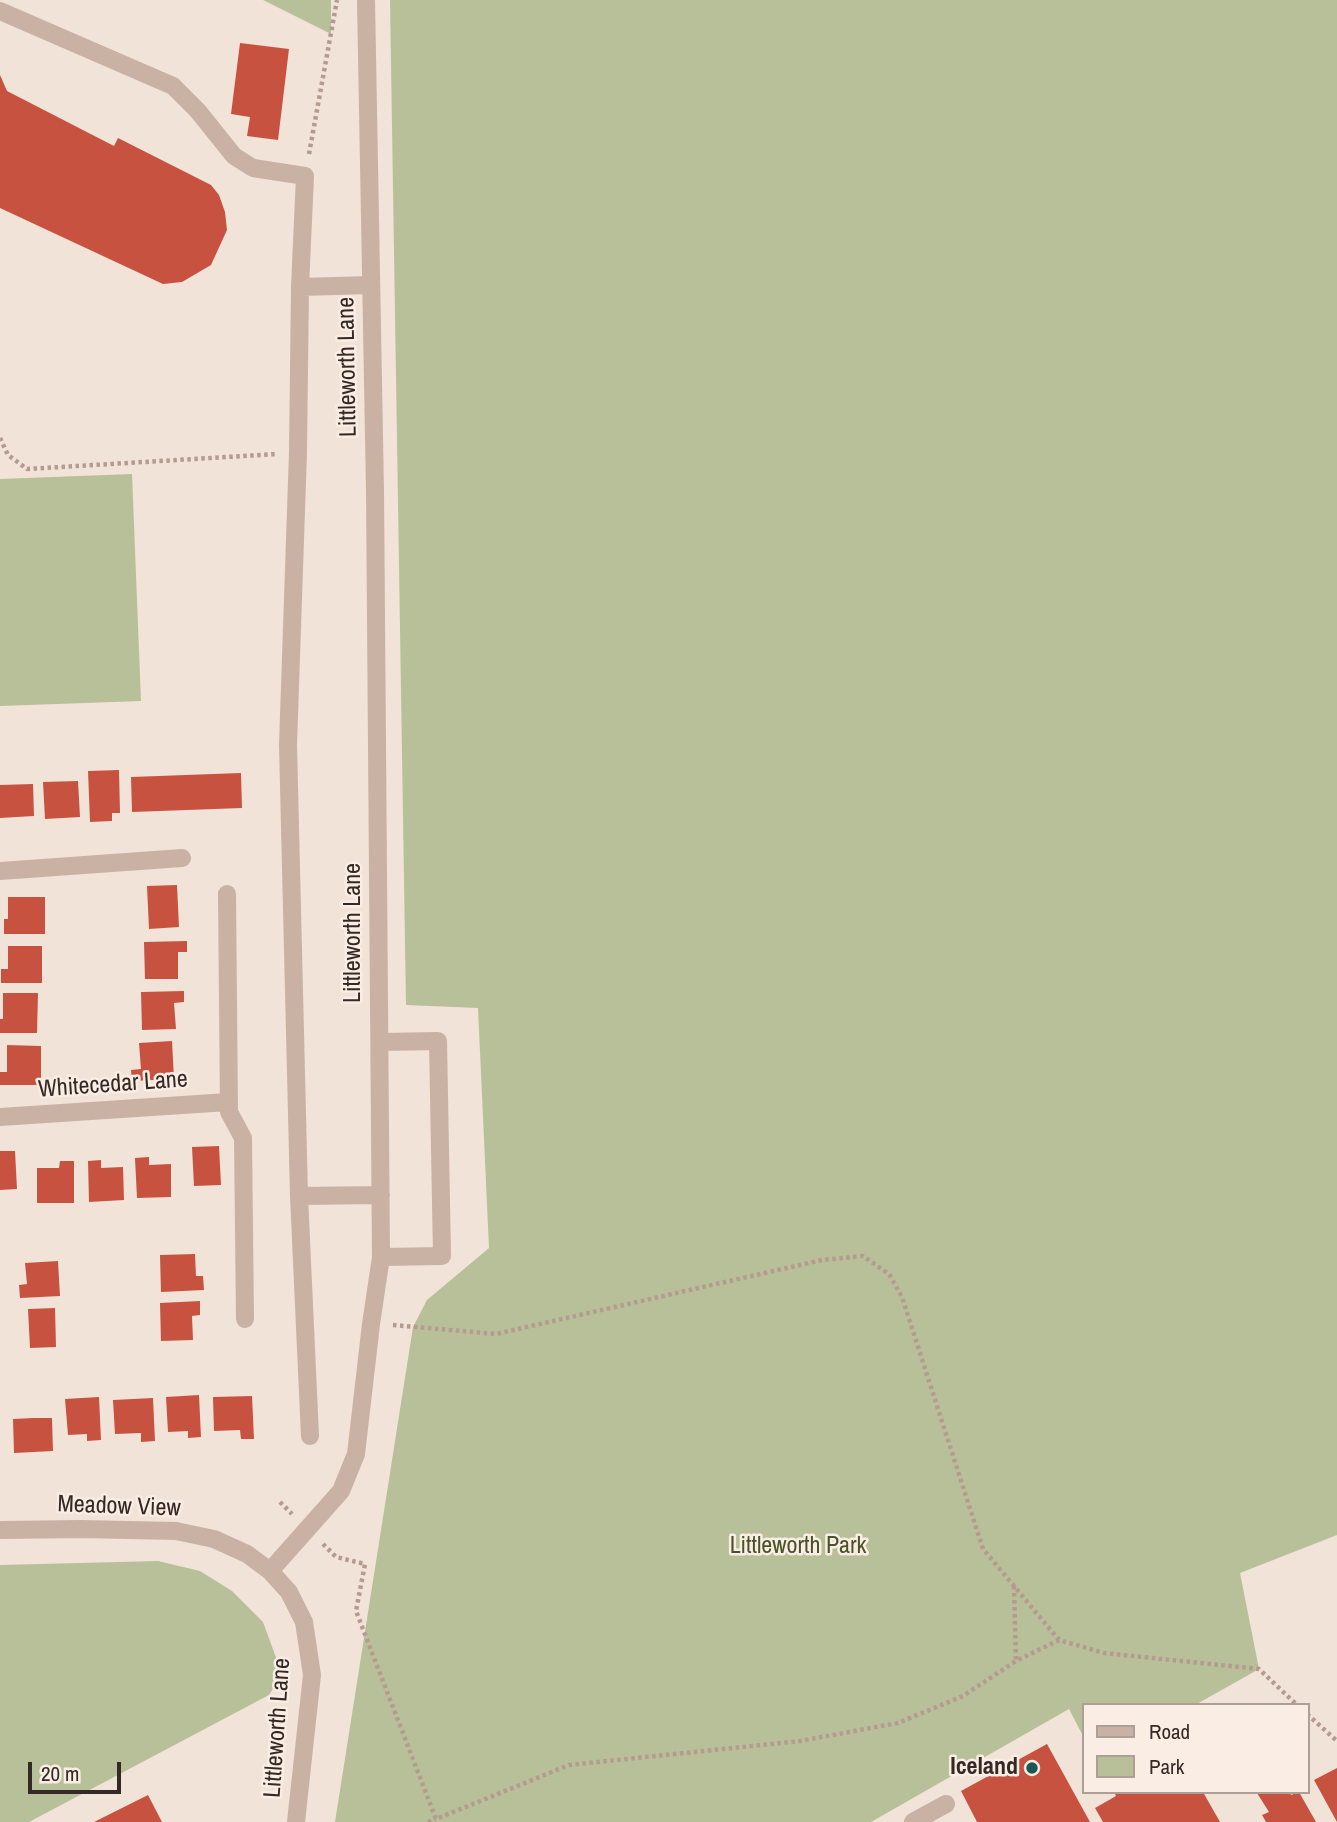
<!DOCTYPE html>
<html>
<head>
<meta charset="utf-8">
<style>
	body { margin:0 }
	#map { position:relative; width:1337px; height:1822px; overflow:hidden; background:#f1e3d8; font-family:"Archivo Narrow",sans-serif }
	canvas { display:block }
	.legend { position:absolute; left:1082px; top:1703px; width:228px; height:91px; box-sizing:border-box; background:#f9ede4; border:2px solid #ab9f98; margin:0; padding:9px 12px; list-style:none; font-size:21px; color:#352926 }
	.legend li { display:flex; align-items:center; gap:14px; height:35px }
	.legend b { width:35px; border:2px solid #ab9f98 }
	.scale { position:absolute; left:28px; top:1762px; width:93px; height:32px; box-sizing:border-box; border:4px solid #352926; border-top:0; padding-left:9px; font-size:21px; line-height:24px; white-space:nowrap; color:#352926; -webkit-text-stroke:5px #f9ede4; paint-order:stroke }
</style>
</head>
<body>
<div id="map">
<canvas width="1337" height="1822"></canvas>
<ul class="legend">
<li><b style="height:9px;background:#c9b1a4"></b>Road</li>
<li><b style="height:19px;background:#b7c098"></b>Park</li>
</ul>
<div class="scale">20 m</div>
</div>
<script>
const ctx = document.querySelector('canvas').getContext('2d');
ctx.lineJoin = 'round';
function fill(path, color) {
  ctx.fillStyle = color;
  ctx.fill(path, 'evenodd');
}
function shape(rows) {
  const path = new Path2D();
  for (const r of rows) {
    path.moveTo(r[0], r[1]);
    for (let i = 2; i < r.length; i += 2) path.lineTo(r[i], r[i + 1]);
  }
  return path;
}
function stroke(path, color, width, dash) {
  ctx.strokeStyle = color;
  ctx.lineWidth = width;
  ctx.lineCap = dash ? 'butt' : 'round';
  ctx.setLineDash(dash || []);
  ctx.stroke(path);
}
function label(font, color, halo, rows, align = 'center') {
  ctx.font = font + ' "Archivo Narrow",sans-serif';
  ctx.lineWidth = 5;
  ctx.setLineDash([]);
  ctx.textBaseline = 'middle';
  ctx.strokeStyle = halo;
  ctx.fillStyle = color;
  for (const [text, x, y, turn = 0] of rows) {
    ctx.save();
    ctx.translate(x, y);
    ctx.rotate((+turn || 0) * Math.PI / 180);
    ctx.textAlign = isNaN(turn) ? turn : align;
    if (halo) ctx.strokeText(text, 0, 0);
    ctx.fillText(text, 0, 0);
    ctx.restore();
  }
}
fill(shape([
	[263,0,331,0,331,34],
	[390,0,1337,0,1337,1535,1240,1573,1259,1669,1195,1705,1083,1705,1083,1736,1069,1709,871,1822,335,1822,413,1327,427,1300,489,1248,478,1008,406,1005],
	[132,474,141,701,0,706,0,479],
	[158,1561,200,1571,232,1591,263,1622,282,1674,269,1695,29,1822,0,1822,0,1565]
]), '#b7c098');
fill(shape([
	[240,43,289,49,278,140,247,136,250,117,231,114],
	[0,75,7,91,114,146,118,138,211,185,219,195,225,212,227,230,211,265,182,282,163,284,0,208],
	[119,770,120,813,112,813,112,821,90,822,88,771],
	[241,773,242,808,132,812,131,777],
	[78,781,80,817,45,819,43,782],
	[33,784,34,816,0,818,0,785],
	[177,885,179,927,149,929,147,886],
	[8,897,45,897,45,934,4,934,4,919,8,919],
	[187,941,187,952,178,952,178,979,145,979,144,942],
	[8,946,42,946,42,983,1,983,1,969,8,969],
	[184,991,184,1002,174,1003,176,1029,142,1030,141,992],
	[3,993,38,993,37,1033,0,1033,0,1019,3,1019],
	[172,1041,174,1079,132,1081,131,1070,141,1069,139,1043],
	[7,1045,41,1046,41,1085,0,1085,0,1072,7,1072],
	[219,1146,221,1185,194,1186,192,1147],
	[0,1151,15,1151,17,1189,0,1190],
	[149,1157,149,1165,171,1164,171,1197,137,1198,135,1158],
	[101,1160,101,1168,123,1167,124,1200,89,1202,88,1161],
	[60,1161,74,1161,74,1203,37,1203,37,1168,59,1168],
	[195,1254,196,1276,203,1276,204,1290,161,1292,160,1255],
	[58,1261,60,1296,20,1298,19,1285,27,1284,25,1263],
	[200,1301,200,1315,192,1316,193,1340,161,1341,160,1303],
	[55,1308,56,1347,30,1348,28,1309],
	[199,1395,201,1437,188,1438,188,1431,168,1432,166,1397],
	[252,1396,254,1439,241,1439,240,1430,214,1431,213,1397],
	[99,1397,101,1440,87,1441,87,1434,68,1435,65,1399],
	[153,1398,155,1441,141,1442,141,1433,115,1434,113,1400],
	[33,1418,52,1418,53,1451,14,1453,13,1419],
	[1047,1744,1090,1822,977,1822,961,1791],
	[1337,1768,1337,1822,1314,1780],
	[1114,1792,1203,1792,1220,1822,1103,1822,1095,1808,1116,1796],
	[1259,1792,1290,1792,1291,1795,1299,1792,1316,1822,1266,1822,1262,1815,1269,1812,1257,1793],
	[148,1795,162,1822,94,1822]
]), '#c85240');
stroke(shape([
	[309,154,337,0],
	[0,438,8,455,27,469,277,454],
	[393,1325,496,1334,822,1260,863,1256,889,1274,902,1297,983,1549,1059,1640,1104,1653,1259,1669,1297,1705],
	[280,1502,292,1514],
	[323,1544,336,1557,365,1564,356,1611,436,1819,569,1765,800,1741,898,1723,963,1696,1016,1661,1059,1640],
	[1014,1586,1016,1661],
	[1307,1714,1337,1741],
	[428,1822,436,1819]
]), '#b59b8f', 4.5, [3.5, 3.5]);
stroke(shape([
	[0,11,173,86,198,111,234,156,253,168,305,176,300,287,371,285],
	[0,871,182,858],
	[227,894,229,1112,243,1138,245,1319],
	[380,1042,438,1041,442,1256,381,1257],
	[0,1117,228,1102],
	[299,1196,288,745,298,452,300,287],
	[310,1436,299,1196,381,1195],
	[0,1530,81,1529,176,1531,214,1539,247,1554,270,1571,289,1592,304,1622,312,1675,296,1822],
	[270,1571,341,1491,356,1454,371,1324,381,1257,375,490,366,0],
	[913,1822,946,1804]
]), '#c9b1a4', 18);
for (const [x, y, r, color] of [
	[1032,1768,7,"#1b5754"]
]) {
  const dot = new Path2D();
  dot.arc(x, y, r, 0, 2 * Math.PI);
  ctx.fillStyle = color;
  ctx.fill(dot);
  stroke(dot, '#f9ede4', 2.5);
}
label('24px', '#352926', '#f9ede4', [
	["Littleworth Lane",348,367,-91],
	["Littleworth Lane",354,933,-90],
	["Whitecedar Lane",113,1085,-4],
	["Meadow View",119,1507,2],
	["Littleworth Lane",278,1728,-86]
]);
label('24px', '#495329', '#f9ede4', [
	["Littleworth Park",798,1547]
]);
label('bold 24px', '#352926', '#f9ede4', [
	["Iceland",1018,1768]
], 'right');
</script>
</body>
</html>
